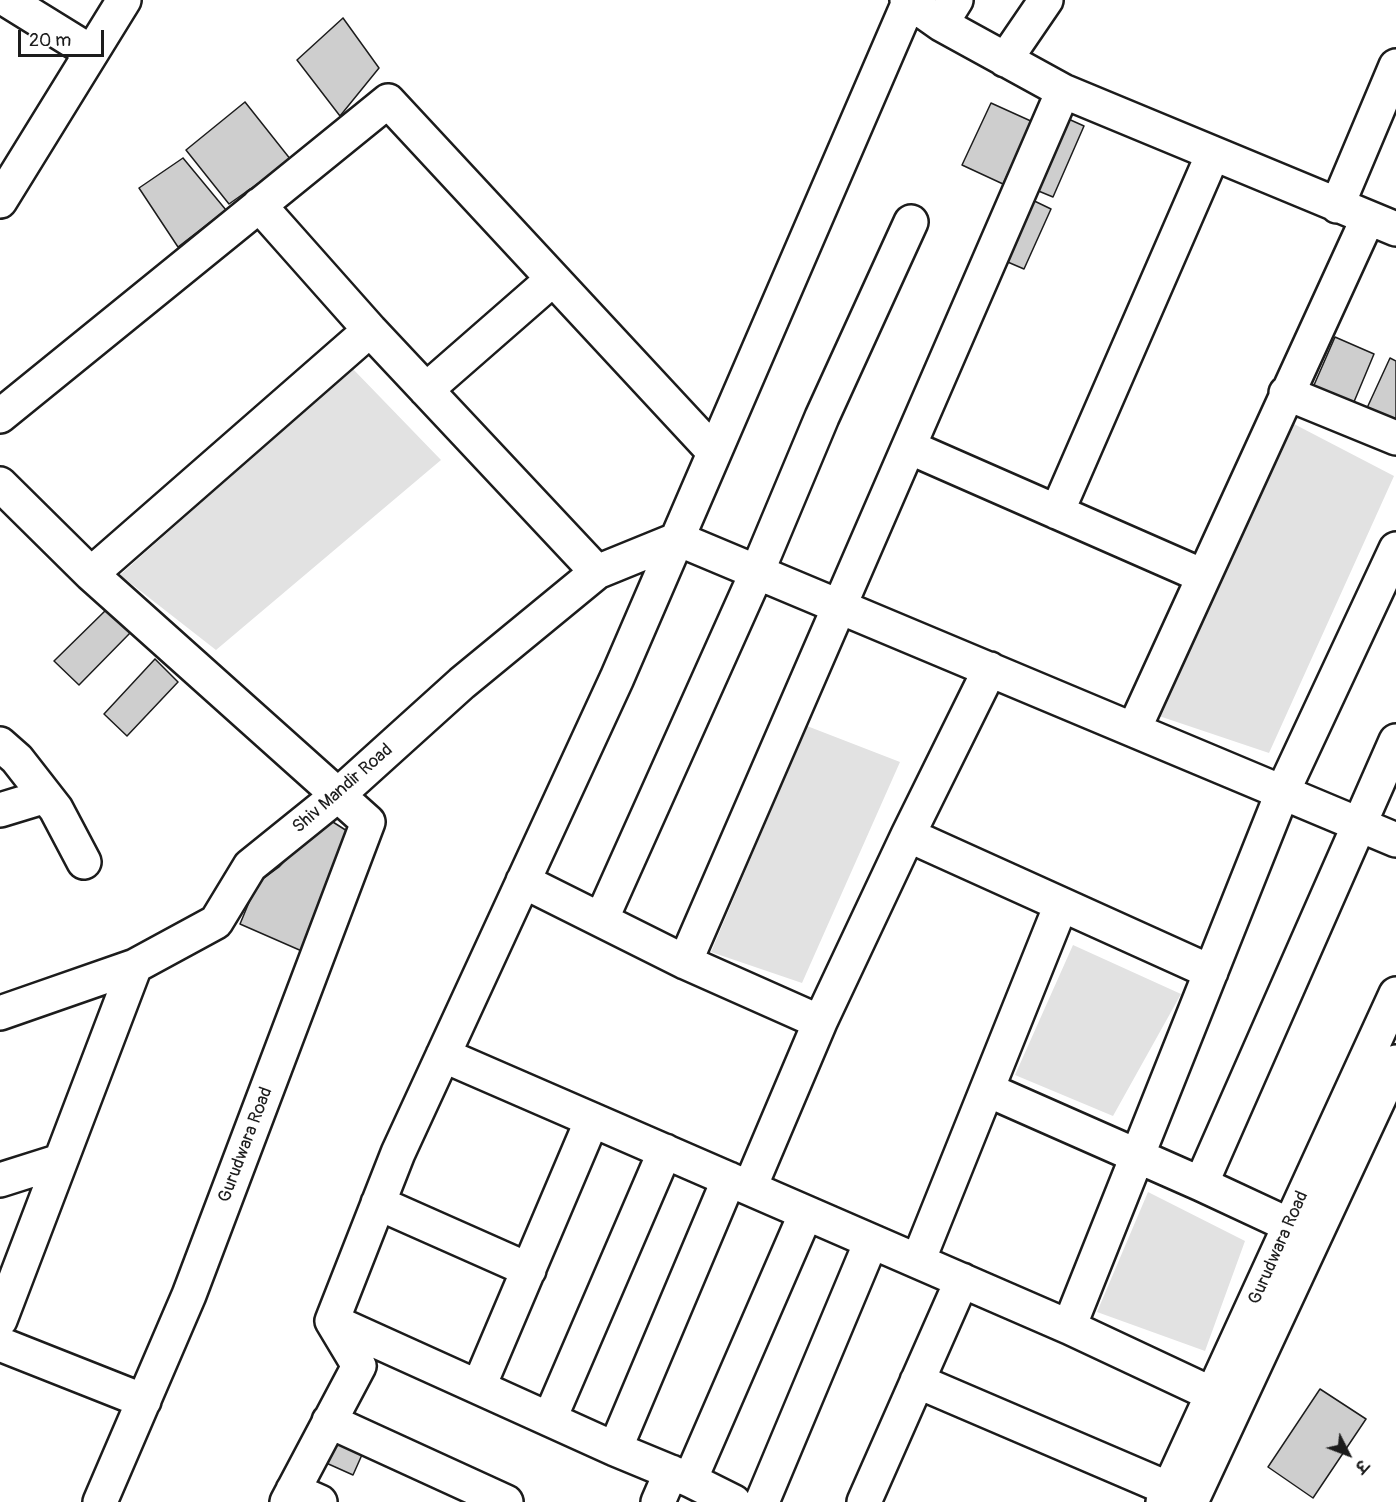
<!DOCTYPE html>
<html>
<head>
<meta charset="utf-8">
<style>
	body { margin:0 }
	#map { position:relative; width:1396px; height:1502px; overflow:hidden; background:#fff; font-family:Pangolin,"Playpen Sans Deva",sans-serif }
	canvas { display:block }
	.north { position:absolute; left:1318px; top:1424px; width:60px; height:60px; -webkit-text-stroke:4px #fff; paint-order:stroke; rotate:132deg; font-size:16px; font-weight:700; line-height:24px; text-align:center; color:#1c1c1c }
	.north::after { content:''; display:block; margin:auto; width:21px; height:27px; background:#1c1c1c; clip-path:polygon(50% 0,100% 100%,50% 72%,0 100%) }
	.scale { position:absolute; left:18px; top:30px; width:86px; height:27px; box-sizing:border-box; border:3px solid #1c1c1c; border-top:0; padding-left:8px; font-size:18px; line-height:21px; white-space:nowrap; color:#1c1c1c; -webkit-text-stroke:4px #fff; paint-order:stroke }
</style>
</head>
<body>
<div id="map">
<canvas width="1396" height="1502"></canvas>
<div class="north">उ</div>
<div class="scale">20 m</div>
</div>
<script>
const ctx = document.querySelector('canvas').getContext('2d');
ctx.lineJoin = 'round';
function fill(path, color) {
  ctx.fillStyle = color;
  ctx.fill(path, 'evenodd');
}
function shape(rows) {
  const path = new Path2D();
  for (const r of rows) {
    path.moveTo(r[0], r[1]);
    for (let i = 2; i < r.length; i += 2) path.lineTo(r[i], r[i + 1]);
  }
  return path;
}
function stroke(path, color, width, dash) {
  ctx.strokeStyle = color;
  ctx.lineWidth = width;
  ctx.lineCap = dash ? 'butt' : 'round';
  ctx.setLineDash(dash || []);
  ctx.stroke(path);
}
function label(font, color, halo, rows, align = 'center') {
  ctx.font = font + ' Pangolin,sans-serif';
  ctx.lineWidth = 4.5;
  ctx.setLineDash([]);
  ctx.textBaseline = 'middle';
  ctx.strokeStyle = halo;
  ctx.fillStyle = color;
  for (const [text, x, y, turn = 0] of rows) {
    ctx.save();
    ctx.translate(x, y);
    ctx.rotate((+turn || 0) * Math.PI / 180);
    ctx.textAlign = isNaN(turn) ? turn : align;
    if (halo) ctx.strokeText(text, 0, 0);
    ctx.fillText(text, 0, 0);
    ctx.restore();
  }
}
fill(shape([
	[352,368,441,460,216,650,120,575],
	[1294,424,1394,476,1269,753,1159,716],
	[807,726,900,762,802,983,711,952],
	[1073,945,1181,994,1113,1116,1015,1075],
	[1148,1192,1245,1241,1205,1351,1097,1312]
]), '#e2e2e2');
const building = shape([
	[343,18,379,68,340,116,297,60,343,18],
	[245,102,291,160,229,204,186,150,245,102],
	[991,103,1033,122,1003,184,962,165,991,103],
	[1055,113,1084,126,1053,197,1024,185,1055,113],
	[183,158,226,210,178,247,139,188,183,158],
	[1024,196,1051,209,1024,269,996,257,1024,196],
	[1335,337,1374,354,1351,409,1311,392,1335,337],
	[1390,358,1396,361,1396,437,1361,421,1390,358],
	[107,609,131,632,79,685,54,661,107,609],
	[155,659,178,682,127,736,104,714,155,659],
	[325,817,355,836,304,952,240,924,257,883,279,867,325,817],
	[1320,1389,1366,1419,1313,1498,1268,1467,1320,1389],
	[337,1435,365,1448,353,1475,324,1462,337,1435]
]);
fill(building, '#cecece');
stroke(building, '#1c1c1c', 1.5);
const minor = shape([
	[7,0,91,52],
	[907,0,941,24,1063,91,1396,229],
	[941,24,956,0],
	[1005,60,1046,0],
	[0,201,124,0],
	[259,205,370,330,597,572],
	[1337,206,1396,66],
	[426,390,553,279],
	[1286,393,1396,438],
	[0,416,388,101,714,452],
	[909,447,1203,576],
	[0,484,91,574,368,822,189,1295,100,1502],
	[1057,512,1213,154],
	[91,574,370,330],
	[1134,729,1368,218],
	[0,744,17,759,56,809,84,862],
	[0,810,46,796],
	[908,835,1211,972],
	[523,881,685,962,820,1022],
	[601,920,757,572,822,417,911,222],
	[685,962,1063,91],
	[0,1013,135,966,216,922,250,866,338,795,462,683,597,572,678,539,1396,840],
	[443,1055,1069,1327,1214,1395],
	[988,1090,1201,1184,1289,1225],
	[0,1180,60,1161],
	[1201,1184,1396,741],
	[750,1187,820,1022,908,835,990,669],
	[378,1203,529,1270],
	[918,1261,1061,905],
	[0,1320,135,966],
	[332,1321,615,1449,690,1480,734,1502],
	[1069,1327,1283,791,1396,549],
	[0,1344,144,1401],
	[917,1381,1169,1489],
	[479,1386,592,1120],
	[550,1418,665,1151],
	[329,1421,506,1502],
	[615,1449,729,1179],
	[690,1480,806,1213],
	[293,1490,320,1502],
	[287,1502,359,1366,332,1321,398,1153,617,678,909,2],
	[658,1502,671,1472],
	[762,1502,871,1242],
	[864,1502,962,1280],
	[1163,1502,1396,994],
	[1191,1502,1396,1062]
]);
stroke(minor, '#1c1c1c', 38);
stroke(minor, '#fff', 33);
label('18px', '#1c1c1c', '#fff', [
	["Shiv Mandir Road",343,789,-41],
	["Gurudwara Road",246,1145,-69],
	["Gurudwara Road",1279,1248,-66]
]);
</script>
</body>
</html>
